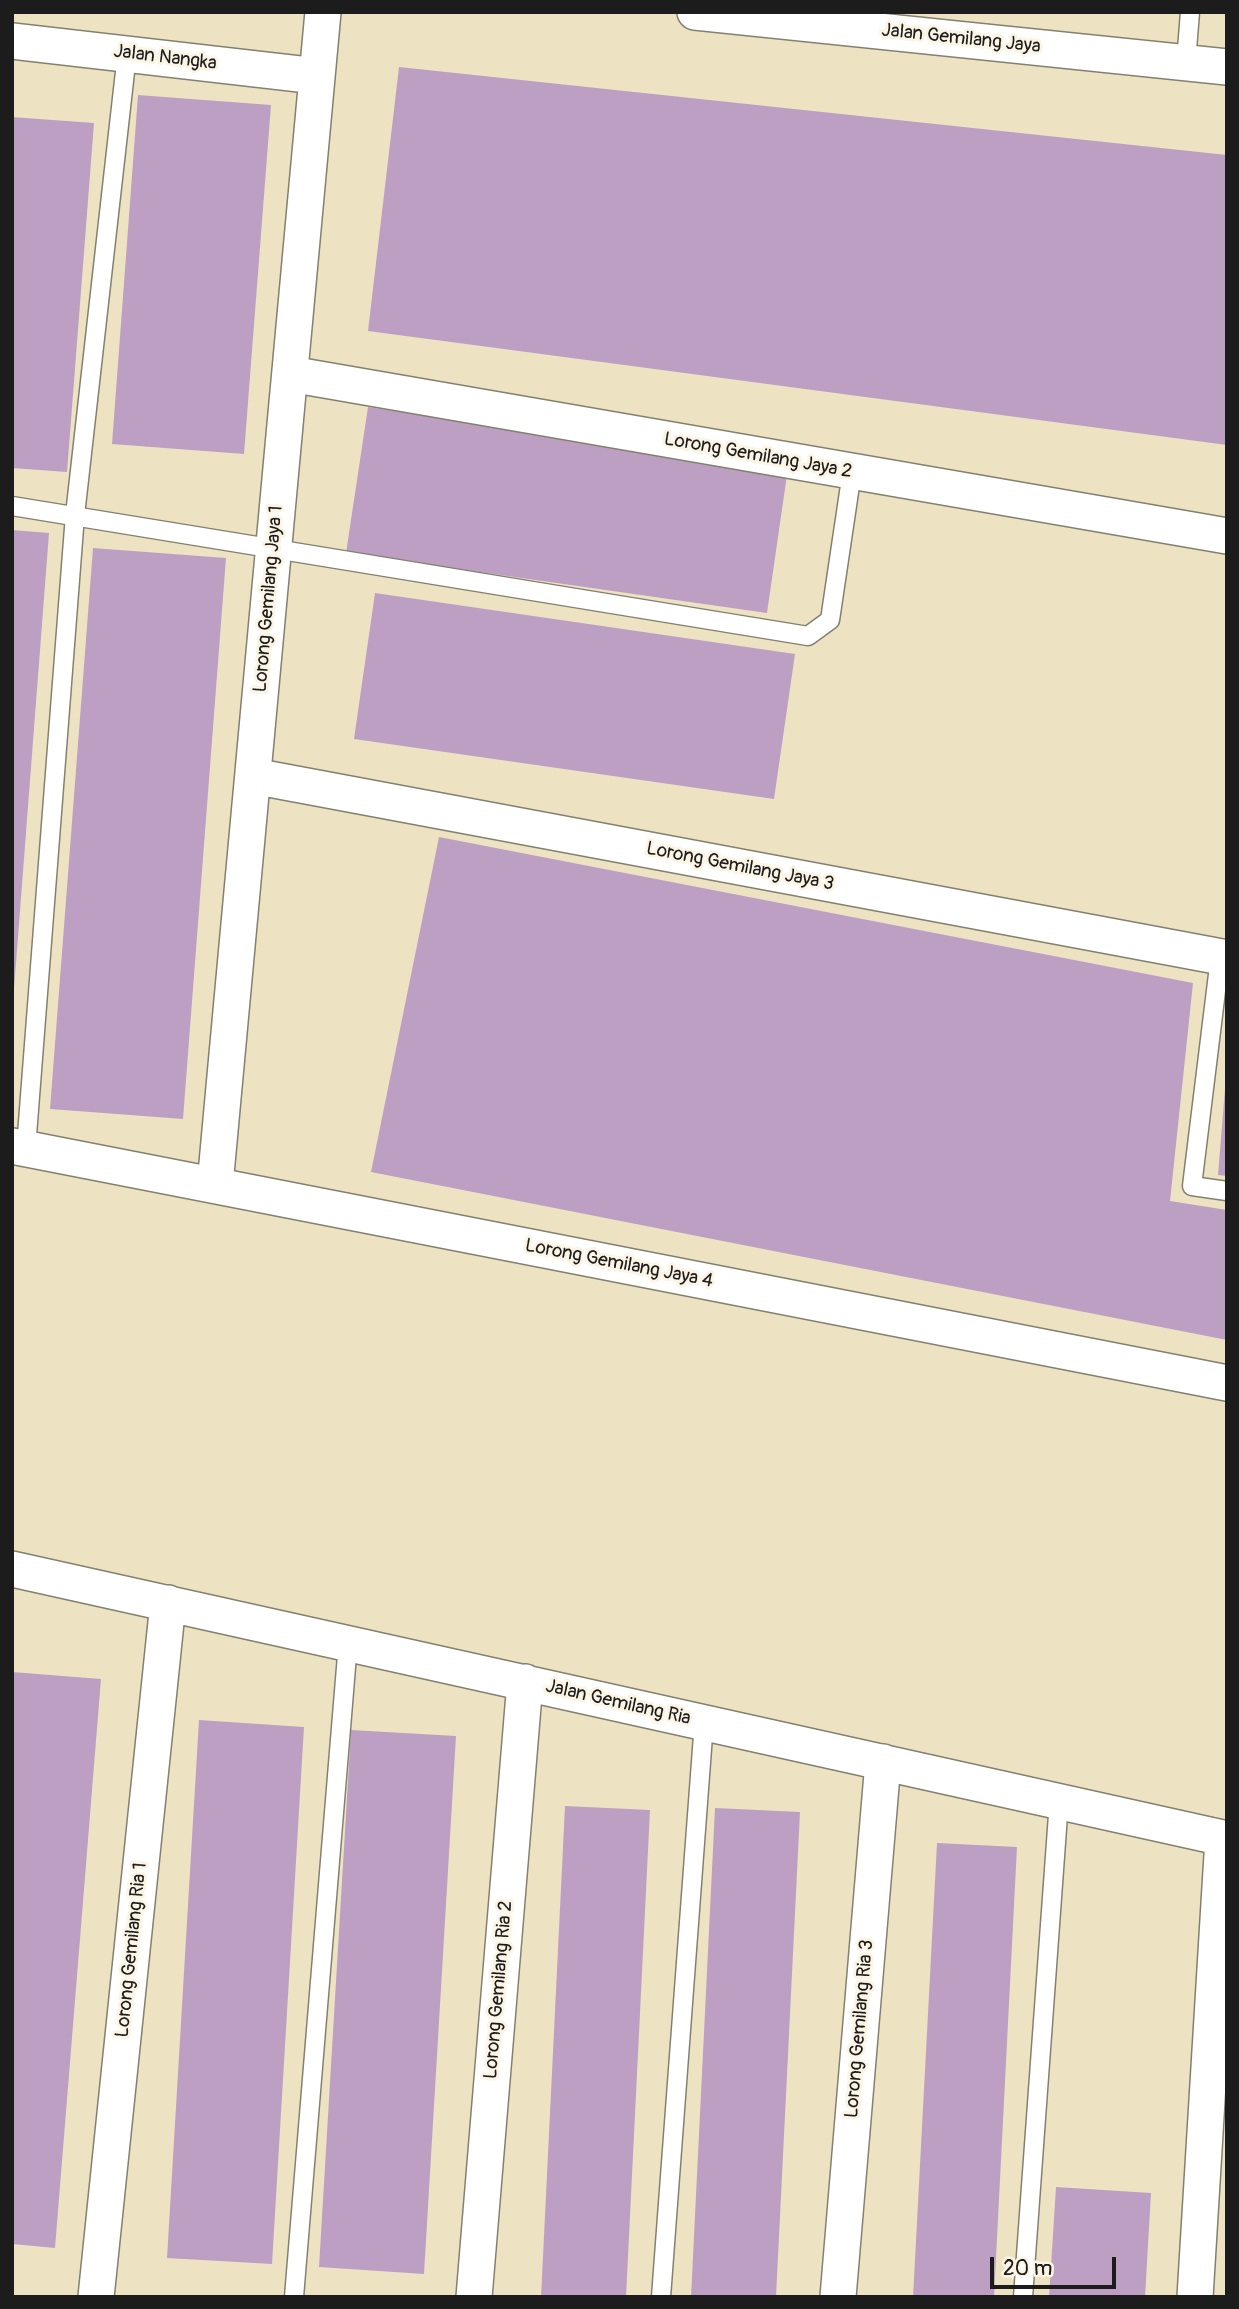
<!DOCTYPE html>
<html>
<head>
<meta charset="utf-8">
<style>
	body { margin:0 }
	#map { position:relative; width:1239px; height:2309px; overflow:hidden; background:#ede3c3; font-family:Pangolin,sans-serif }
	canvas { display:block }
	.frame { position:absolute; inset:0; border:14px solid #1c1c1c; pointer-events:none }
	.scale { position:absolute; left:990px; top:2257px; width:126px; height:32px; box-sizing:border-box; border:4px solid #1c1c1c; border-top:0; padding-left:9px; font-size:21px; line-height:24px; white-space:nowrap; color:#1c1c1c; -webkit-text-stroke:5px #fcf5e5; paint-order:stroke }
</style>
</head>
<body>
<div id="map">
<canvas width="1239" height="2309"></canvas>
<div class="frame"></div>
<div class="scale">20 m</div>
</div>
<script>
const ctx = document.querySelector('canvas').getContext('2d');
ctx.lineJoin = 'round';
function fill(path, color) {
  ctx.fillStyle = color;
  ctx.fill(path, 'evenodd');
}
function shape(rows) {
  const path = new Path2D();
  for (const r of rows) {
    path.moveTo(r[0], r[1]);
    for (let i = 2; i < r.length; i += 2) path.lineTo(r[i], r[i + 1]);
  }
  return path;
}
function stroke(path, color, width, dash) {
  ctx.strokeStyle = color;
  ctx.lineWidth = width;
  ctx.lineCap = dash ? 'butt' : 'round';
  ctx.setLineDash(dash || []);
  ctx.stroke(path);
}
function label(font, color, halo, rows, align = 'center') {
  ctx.font = font + ' Pangolin,sans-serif';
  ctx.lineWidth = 6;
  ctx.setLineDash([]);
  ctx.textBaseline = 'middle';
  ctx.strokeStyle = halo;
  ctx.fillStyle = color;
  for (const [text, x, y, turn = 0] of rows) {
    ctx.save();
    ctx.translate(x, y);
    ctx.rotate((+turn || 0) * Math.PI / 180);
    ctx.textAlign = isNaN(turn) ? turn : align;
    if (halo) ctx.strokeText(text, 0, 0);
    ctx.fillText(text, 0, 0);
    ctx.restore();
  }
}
fill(shape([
	[399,67,1227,155,1227,445,368,331],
	[138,95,271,105,244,454,112,444],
	[12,117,94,123,67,472,12,468],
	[368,407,788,468,767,613,346,553],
	[12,530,49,533,14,989,12,989],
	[93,548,226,558,183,1119,50,1109],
	[375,593,795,654,774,799,354,739],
	[439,837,1193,983,1170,1201,1227,1210,1227,1340,371,1172],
	[1225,1089,1227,1089,1227,1176,1218,1175],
	[12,1672,101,1679,55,2248,12,2244],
	[199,1720,304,1727,272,2264,167,2258],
	[351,1730,456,1736,424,2274,319,2267],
	[565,1806,650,1810,626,2297,541,2297],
	[715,1808,800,1812,776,2297,691,2297],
	[937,1843,1017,1847,994,2297,913,2297],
	[1056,2187,1151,2193,1145,2297,1049,2297]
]), '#be9fc4');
const lane = shape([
	[1186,62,1190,12],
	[12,506,808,636,830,620,852,472],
	[1220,958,1192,1186,1227,1191],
	[26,1148,75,515,127,54],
	[294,2297,348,1643],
	[661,2297,704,1722],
	[1023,2297,1059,1801]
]);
const street = shape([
	[695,12,1227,67],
	[12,41,317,76],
	[290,374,1227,536],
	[253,776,1227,958],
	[12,1146,1227,1383],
	[215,1185,323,12],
	[12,1569,1223,1838],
	[96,2297,168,1603],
	[474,2297,525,1682],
	[838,2297,883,1762],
	[1195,2297,1223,1838]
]);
stroke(lane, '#848070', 21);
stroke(street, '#848070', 38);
stroke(lane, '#fff', 18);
stroke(street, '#fff', 35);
label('19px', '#1c1c1c', '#fcf5e5', [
	["Jalan Gemilang Jaya",961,39,6],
	["Jalan Nangka",165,58,7],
	["Lorong Gemilang Jaya 2",758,456,10],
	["Lorong Gemilang Jaya 1",269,599,-85],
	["Lorong Gemilang Jaya 3",740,867,11],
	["Lorong Gemilang Jaya 4",619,1264,11],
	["Jalan Gemilang Ria",618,1703,13],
	["Lorong Gemilang Ria 1",132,1950,-84],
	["Lorong Gemilang Ria 2",499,1990,-85],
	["Lorong Gemilang Ria 3",860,2029,-85]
]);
</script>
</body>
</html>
